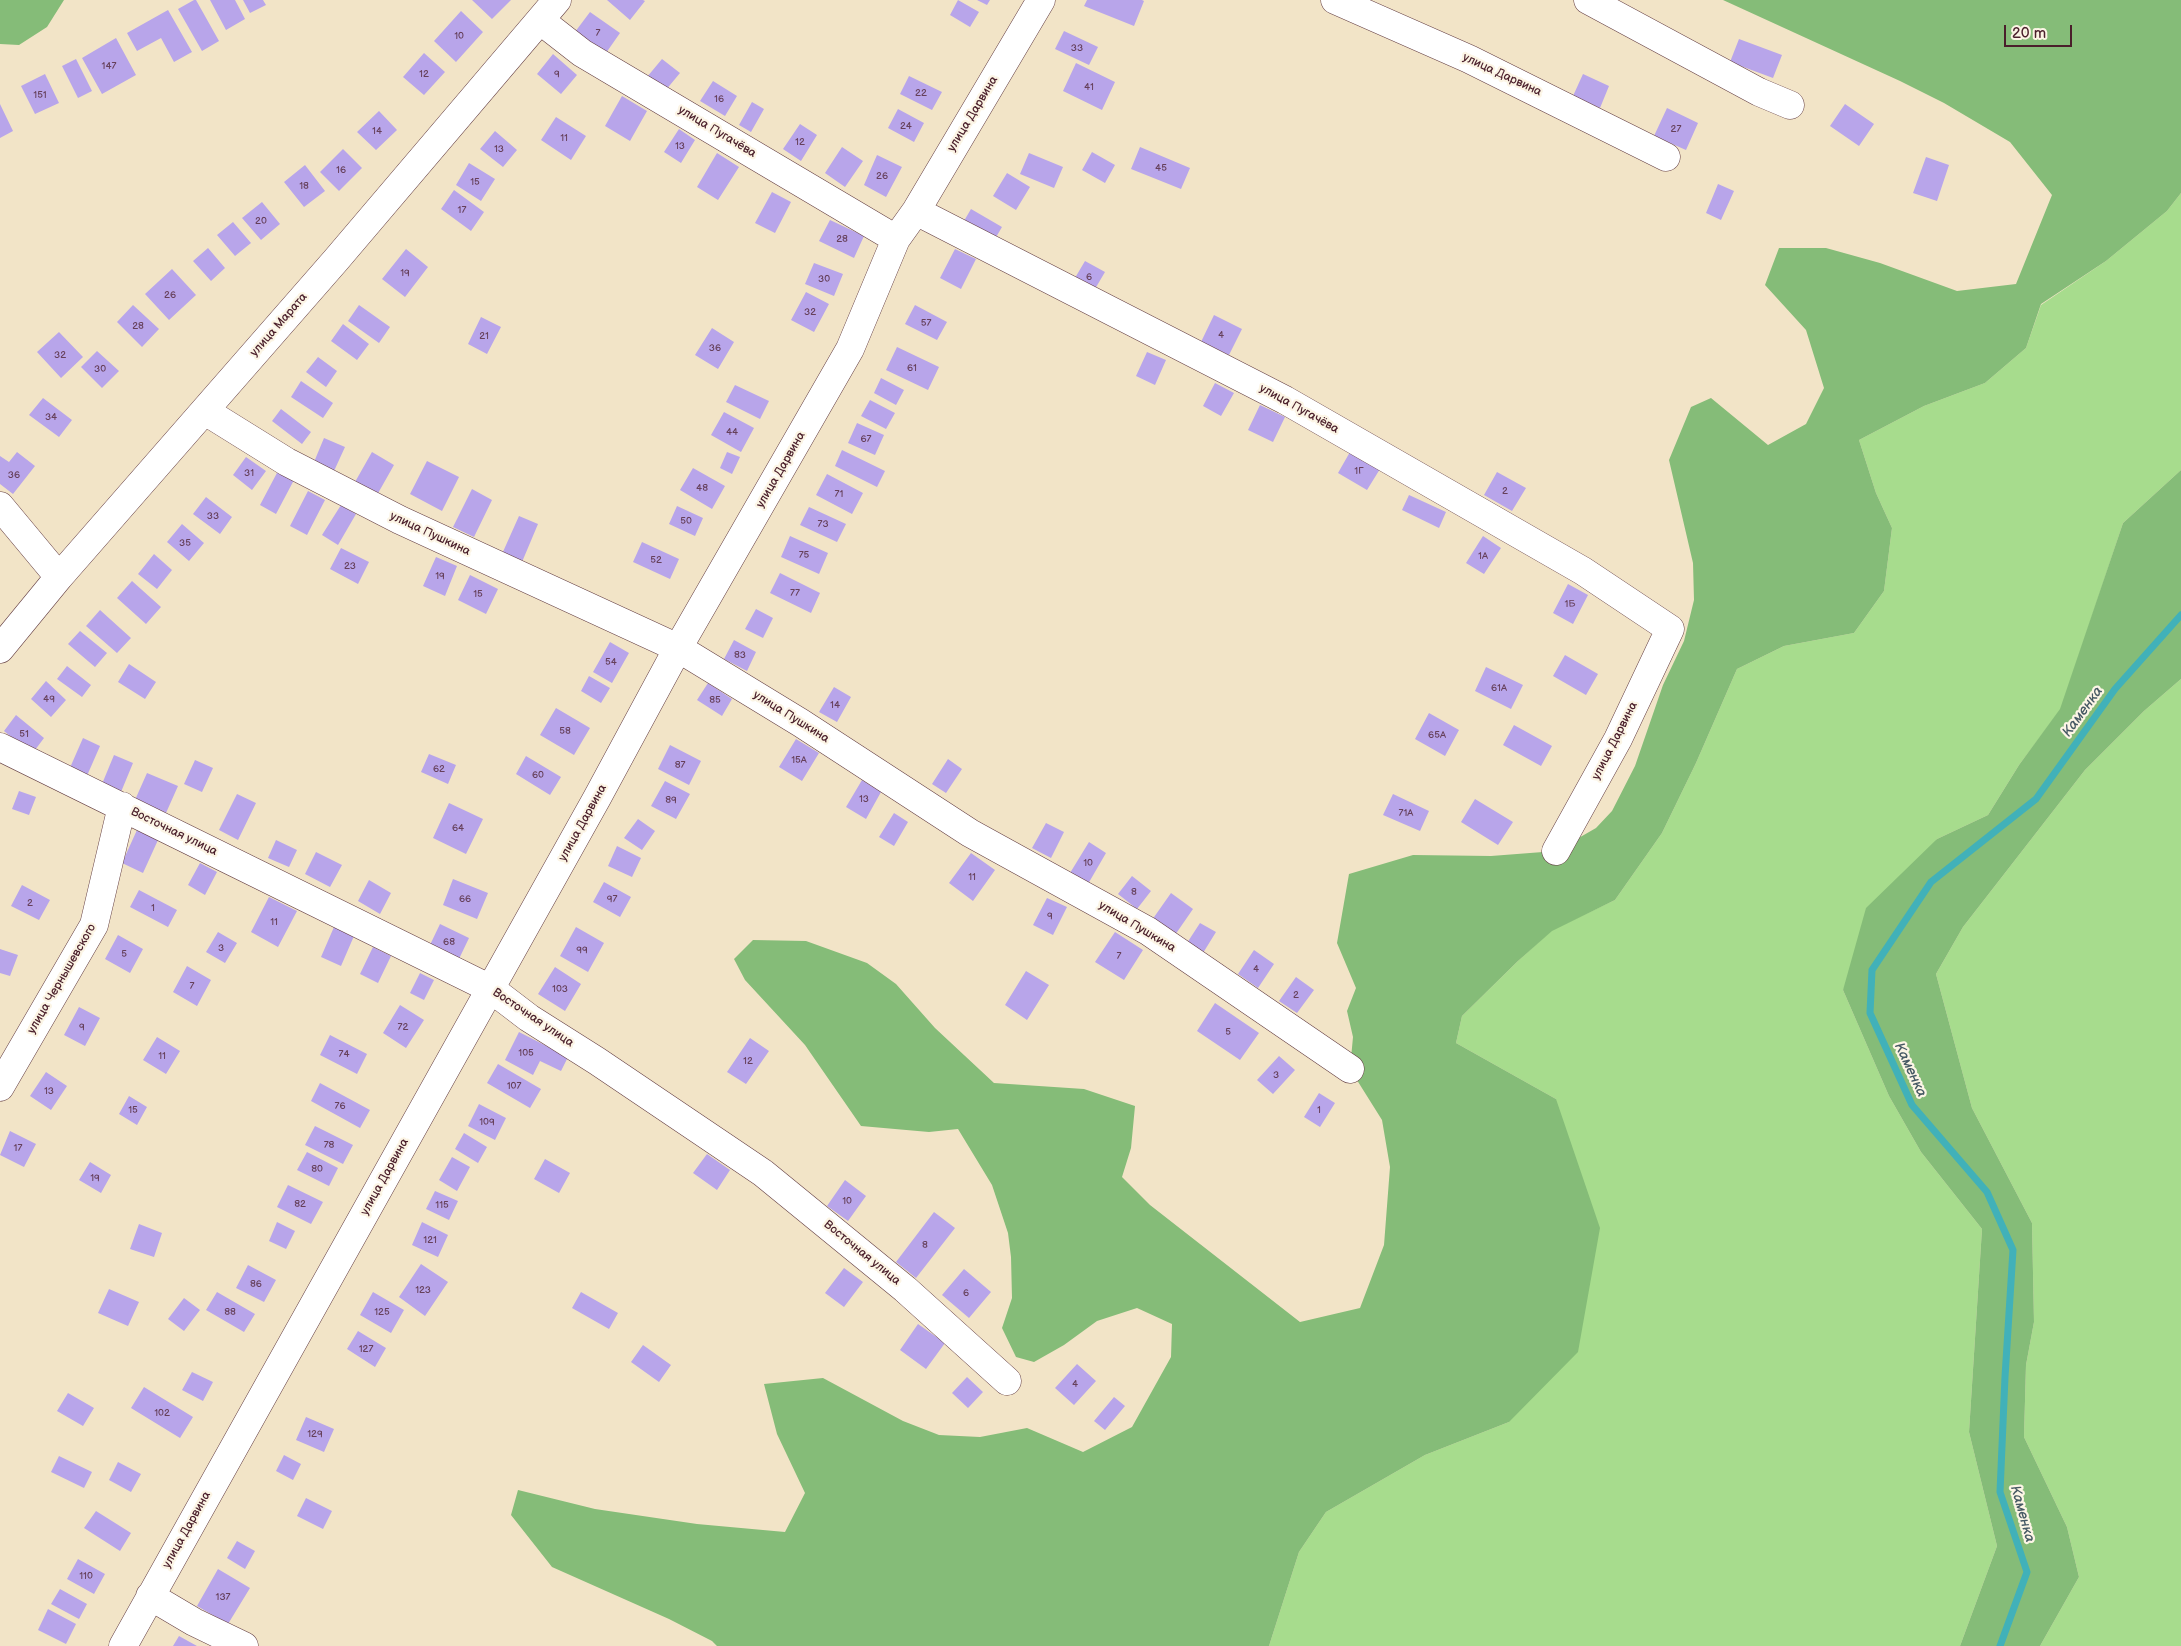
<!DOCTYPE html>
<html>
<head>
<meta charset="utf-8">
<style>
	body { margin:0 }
	#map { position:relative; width:2181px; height:1646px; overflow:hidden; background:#f2e4c7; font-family:"Balsamiq Sans",sans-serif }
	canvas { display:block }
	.scale { position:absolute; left:2004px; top:25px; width:68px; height:22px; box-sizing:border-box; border:2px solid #4a1f2b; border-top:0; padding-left:6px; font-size:15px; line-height:18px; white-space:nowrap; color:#4a1f2b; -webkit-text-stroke:4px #fcf5e5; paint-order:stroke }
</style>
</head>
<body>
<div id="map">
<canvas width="2181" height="1646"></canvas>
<div class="scale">20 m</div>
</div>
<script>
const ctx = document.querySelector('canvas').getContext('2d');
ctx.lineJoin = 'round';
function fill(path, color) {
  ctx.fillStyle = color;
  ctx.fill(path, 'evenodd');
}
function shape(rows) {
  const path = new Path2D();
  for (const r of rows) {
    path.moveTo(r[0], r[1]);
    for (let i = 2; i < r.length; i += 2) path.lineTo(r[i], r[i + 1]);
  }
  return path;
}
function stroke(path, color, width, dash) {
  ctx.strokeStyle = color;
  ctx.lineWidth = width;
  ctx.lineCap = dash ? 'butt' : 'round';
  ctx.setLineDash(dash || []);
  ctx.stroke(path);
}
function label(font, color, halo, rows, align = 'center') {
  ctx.font = font + ' "Balsamiq Sans",sans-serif';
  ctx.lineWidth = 4.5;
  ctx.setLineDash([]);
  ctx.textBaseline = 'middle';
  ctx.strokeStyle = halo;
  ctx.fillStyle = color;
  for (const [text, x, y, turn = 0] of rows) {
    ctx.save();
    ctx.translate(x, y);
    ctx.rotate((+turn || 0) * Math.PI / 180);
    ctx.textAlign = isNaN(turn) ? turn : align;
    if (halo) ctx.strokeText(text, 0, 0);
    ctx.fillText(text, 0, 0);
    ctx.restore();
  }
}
fill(shape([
	[2181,193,2181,470,2123,523,2061,709,2019,765,1988,815,1937,839,1843,990,1889,1096,1921,1152,1982,1229,1969,1432,1997,1546,1960,1646,1269,1646,1299,1552,1326,1512,1425,1455,1509,1422,1556,1099,1456,1043,1462,1016,1518,961,1552,930,1615,900,1662,833,1696,763,1737,669,1784,646,1854,633,1884,591,1892,528,1876,493,1859,440,1924,406,1985,383,2026,348,2041,305,2106,261,2167,211],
	[2181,679,2181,1646,2040,1646,2079,1577,2067,1527,2024,1437,2026,1365,2034,1322,2032,1223,1972,1108,1936,974,1963,927,2085,770,2144,711]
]), '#a7dc8d');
fill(shape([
	[0,0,64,0,47,27,19,45,0,44],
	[1723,0,2181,0,2181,193,2167,211,2106,261,2041,304,2026,348,1985,383,1924,406,1859,440,1876,493,1892,528,1884,591,1854,633,1784,646,1737,669,1696,763,1662,833,1615,900,1552,931,1518,961,1462,1016,1456,1043,1556,1099,1600,1228,1578,1352,1509,1422,1425,1455,1326,1512,1299,1552,1269,1646,717,1646,712,1641,669,1619,552,1567,511,1515,518,1490,595,1509,697,1524,785,1532,805,1493,777,1434,764,1384,823,1378,903,1421,939,1435,980,1437,1027,1428,1083,1452,1132,1427,1171,1357,1172,1324,1137,1308,1097,1321,1064,1345,1034,1362,1016,1357,1002,1328,1012,1298,1011,1257,1008,1233,992,1185,958,1129,929,1132,861,1126,805,1045,745,980,734,959,753,940,806,941,867,963,896,984,935,1028,994,1083,1084,1089,1135,1106,1131,1148,1122,1177,1150,1205,1300,1322,1360,1308,1384,1245,1390,1167,1382,1120,1350,1069,1353,1037,1347,1011,1356,988,1337,943,1349,874,1413,855,1491,856,1556,851,1596,828,1612,811,1635,766,1663,685,1684,641,1694,600,1693,563,1669,460,1691,407,1711,398,1768,445,1806,424,1824,388,1806,330,1765,285,1779,248,1826,248,1880,263,1957,291,2016,284,2052,195,2010,142,1944,103,1900,81],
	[2181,470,2181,679,2144,711,2085,770,1963,927,1936,974,1972,1108,2032,1223,2034,1322,2026,1365,2024,1437,2067,1527,2079,1577,2040,1646,1960,1646,1997,1546,1969,1432,1982,1229,1921,1152,1889,1096,1843,990,1866,908,1937,839,1988,815,2019,765,2060,709,2123,523]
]), '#85bc78');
stroke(shape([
	[2000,1646,2027,1572,2000,1492,2005,1377,2013,1250,1987,1192,1912,1105,1870,1013,1872,970,1931,882,2036,799,2115,689,2181,615]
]), '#41b1b9', 7);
fill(shape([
	[194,0,196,0,219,41,202,51,178,9],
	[210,0,235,0,245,19,226,30],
	[243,0,263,0,266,5,250,13],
	[472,0,511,0,492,19],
	[607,0,643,0,645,1,630,20],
	[958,0,979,12,970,27,950,15],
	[977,0,990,0,987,5],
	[1087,0,1142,0,1144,1,1134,26,1084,6],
	[168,10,192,52,174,62,161,38,137,51,127,33],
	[461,11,483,32,456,62,434,41],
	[590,12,620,33,606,53,575,32],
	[1064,31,1098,47,1089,65,1055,49],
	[116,38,136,75,102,94,82,58],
	[1739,39,1782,55,1773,78,1730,62],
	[424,53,445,72,424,95,403,77],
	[553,54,577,75,561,94,537,74],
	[76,59,92,91,78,98,62,66],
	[662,59,680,73,665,91,647,77],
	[1076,63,1115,82,1102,110,1063,91],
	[45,74,59,103,35,114,21,86],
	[1583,74,1609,86,1600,108,1573,96],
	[909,76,942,92,932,110,900,94],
	[713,81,737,96,725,116,700,101],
	[622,96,647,111,630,141,605,126],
	[752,102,764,109,751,132,739,125],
	[0,104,13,131,0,138],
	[1845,104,1874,124,1859,146,1830,126],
	[1667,108,1698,123,1686,150,1654,136],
	[898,109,924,123,914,142,888,128],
	[379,111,397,130,376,150,357,132],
	[556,117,586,136,571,160,541,140],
	[800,124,817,135,801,161,783,149],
	[679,129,695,140,681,163,664,152],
	[495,131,517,150,503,167,480,149],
	[842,147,863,161,845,187,825,173],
	[1140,147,1190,168,1181,189,1131,169],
	[343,149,362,168,339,191,320,172],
	[1092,152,1115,165,1105,183,1082,170],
	[717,153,739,167,718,200,697,187],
	[1029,153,1063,167,1054,188,1020,174],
	[877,155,902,167,886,197,864,185],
	[1926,157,1949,165,1937,201,1913,193],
	[469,163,495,179,481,201,456,185],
	[305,165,325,191,304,207,284,182],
	[1007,173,1030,187,1016,210,993,196],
	[1718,184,1734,191,1721,220,1706,213],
	[454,190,484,212,471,231,441,209],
	[772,192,791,202,775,233,755,223],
	[262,202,280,224,261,240,242,218],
	[971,209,1002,227,992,244,961,226],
	[830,220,864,236,854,258,819,241],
	[233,222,251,243,235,256,217,235],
	[208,248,225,268,211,281,193,261],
	[406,249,428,267,405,297,382,279],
	[955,249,976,259,961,289,940,278],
	[1085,261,1105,272,1092,294,1072,283],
	[814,263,843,274,834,296,805,284],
	[172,269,196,295,169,320,145,294],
	[806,292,829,304,814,332,791,320],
	[133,305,159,329,142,347,117,322],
	[359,305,390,327,379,343,348,321],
	[915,305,947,322,937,340,905,324],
	[1214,315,1242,329,1229,355,1201,342],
	[481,317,501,327,487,354,468,344],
	[343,324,369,344,357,360,331,341],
	[712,328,734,342,718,369,695,355],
	[59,332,83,357,61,378,37,352],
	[897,347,939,367,928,390,886,370],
	[97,351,119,371,102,388,81,367],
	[1147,352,1166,360,1155,385,1136,376],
	[318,357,337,371,326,387,306,372],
	[881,378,904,390,896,405,874,393],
	[301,381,333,403,323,418,291,397],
	[1215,383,1234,393,1221,416,1203,406],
	[735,385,769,401,760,419,726,402],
	[43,398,72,420,59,437,29,415],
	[870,400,895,413,886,429,861,416],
	[1260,405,1285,417,1273,442,1248,430],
	[281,409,311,432,302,444,272,421],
	[724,412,754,428,741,452,711,435],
	[857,423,884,435,875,455,848,443],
	[324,438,345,447,334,471,314,462],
	[842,450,885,471,877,487,835,466],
	[17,452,35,466,13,494,0,484,0,456,9,462],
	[372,452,394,465,377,495,355,482],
	[727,452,740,457,732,474,720,468],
	[1350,452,1380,469,1367,490,1338,473],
	[246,457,266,471,252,490,233,475],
	[427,461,459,477,442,511,410,494],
	[693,468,725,486,712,509,680,490],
	[278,471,294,480,276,514,260,505],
	[1497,472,1526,488,1512,511,1484,495],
	[827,474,863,493,852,514,816,495],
	[472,489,492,500,474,537,453,527],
	[308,491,325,500,307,535,290,526],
	[1409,495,1446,512,1439,528,1402,510],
	[206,497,232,517,220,534,193,514],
	[341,505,356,514,338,545,322,535],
	[677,506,703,518,695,536,669,524],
	[809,507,846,524,837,542,800,525],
	[519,516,538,524,522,562,502,554],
	[182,524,204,543,189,561,167,542],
	[790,536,828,553,819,574,781,557],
	[1483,536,1501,548,1484,574,1466,563],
	[642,542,679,559,670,579,633,562],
	[341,548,369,562,358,584,330,569],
	[154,554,172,570,157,589,138,574],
	[436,557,457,566,445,596,423,586],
	[780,573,820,593,811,613,770,593],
	[470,575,498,589,486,614,458,600],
	[132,581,161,607,146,624,117,598],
	[1568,584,1588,595,1573,624,1553,613],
	[756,609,773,618,763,638,745,629],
	[100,610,131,638,117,653,86,626],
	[80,631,107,653,95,667,68,644],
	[734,640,756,652,747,671,724,659],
	[610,642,629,653,612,683,593,672],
	[1565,655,1598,674,1586,695,1553,676],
	[129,664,156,682,145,699,118,682],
	[67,666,91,685,82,697,57,679],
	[1486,667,1523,685,1511,709,1475,691],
	[589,676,610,688,601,703,581,691],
	[46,681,66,700,51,717,31,699],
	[708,683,732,699,722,716,697,700],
	[834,687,851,697,837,722,819,712],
	[556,708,590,728,574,755,540,735],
	[1429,713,1459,730,1445,756,1415,739],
	[16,715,44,738,32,754,4,731],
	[1514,725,1552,746,1541,766,1503,745],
	[83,738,100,746,86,778,69,770],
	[796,739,819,753,802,781,779,767],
	[670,745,701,761,689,785,658,769],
	[429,754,456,765,448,784,421,772],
	[114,755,133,763,121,792,102,784],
	[526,756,561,777,550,795,516,774],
	[948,759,962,769,946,793,932,784],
	[195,760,213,768,202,792,184,784],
	[147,773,178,786,166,813,135,800],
	[862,780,881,792,866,819,846,807],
	[665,781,690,794,676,819,651,806],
	[19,791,36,797,29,815,12,809],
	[237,794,256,803,238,840,219,830],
	[1393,794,1429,811,1420,831,1383,815],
	[1475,799,1513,822,1498,845,1461,822],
	[449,803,483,819,466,854,433,838],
	[894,813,908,822,894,846,879,837],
	[638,819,655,831,642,850,624,838],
	[1046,823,1064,832,1051,858,1032,848],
	[137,830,158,840,143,873,122,863],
	[276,840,297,850,289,867,268,858],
	[1089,842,1106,853,1088,884,1070,873],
	[617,846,641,858,632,877,608,866],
	[316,852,342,865,330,887,305,874],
	[971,853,995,870,973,901,949,883],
	[200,863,217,872,205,895,188,885],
	[1132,876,1151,891,1137,909,1118,894],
	[453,879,488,893,477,919,443,905],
	[369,880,391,893,380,914,358,901],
	[604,882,631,897,620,917,593,902],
	[22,885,50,900,39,920,11,906],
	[139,890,177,910,168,927,130,907],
	[1171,893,1193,909,1175,935,1152,920],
	[269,897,297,911,278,947,251,932],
	[1047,898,1067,907,1053,935,1033,925],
	[1200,923,1216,932,1203,953,1187,943],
	[440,924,469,938,458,961,429,947],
	[334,927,354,936,341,966,321,957],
	[576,927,604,943,588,972,560,956],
	[218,932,237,943,225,963,206,952],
	[1115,932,1143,950,1124,980,1095,962],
	[118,935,143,949,130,973,105,959],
	[373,947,391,956,378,983,360,974],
	[0,949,18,955,10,976,0,973],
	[1254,950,1274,964,1258,988,1238,974],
	[187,966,211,980,197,1006,173,992],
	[555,967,581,984,565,1011,538,994],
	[1026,971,1049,985,1027,1020,1005,1005],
	[420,973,434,980,424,1000,410,993],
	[1296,977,1314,990,1297,1013,1279,1001],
	[1215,1003,1259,1033,1240,1060,1197,1031],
	[400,1005,424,1020,406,1048,383,1033],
	[79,1007,100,1018,85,1046,64,1035],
	[519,1032,568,1057,561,1071,540,1061,533,1075,505,1060],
	[330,1035,367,1054,357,1074,320,1055],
	[157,1037,180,1051,166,1074,143,1060],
	[750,1038,769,1051,746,1084,727,1072],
	[1279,1056,1295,1070,1273,1094,1257,1080],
	[498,1064,541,1089,530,1108,487,1083],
	[46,1072,67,1086,51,1110,30,1096],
	[320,1083,370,1110,360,1128,311,1101],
	[1319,1093,1335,1103,1320,1127,1304,1117],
	[129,1096,147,1107,137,1125,119,1114],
	[479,1104,506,1118,495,1140,468,1126],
	[315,1126,353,1145,343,1164,305,1145],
	[10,1131,36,1144,24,1167,0,1155],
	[464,1133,487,1147,478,1163,455,1149],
	[307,1152,338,1168,329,1186,297,1170],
	[707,1154,730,1170,717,1190,693,1173],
	[452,1157,470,1167,457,1191,439,1180],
	[545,1159,570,1173,559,1193,534,1179],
	[90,1162,111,1175,101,1193,79,1180],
	[845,1180,866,1196,848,1221,827,1206],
	[288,1185,323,1202,311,1224,277,1207],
	[435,1191,458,1201,449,1220,426,1209],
	[934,1212,955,1228,916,1278,896,1262],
	[277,1222,295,1231,286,1249,269,1241],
	[422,1222,448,1235,438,1257,412,1245],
	[139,1224,162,1233,154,1257,130,1249],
	[421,1264,448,1282,425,1316,399,1297],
	[248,1265,276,1280,264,1302,236,1288],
	[844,1268,863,1282,844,1307,825,1293],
	[964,1269,991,1292,969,1318,942,1295],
	[109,1289,139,1302,128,1326,98,1313],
	[217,1292,255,1314,244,1332,206,1310],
	[373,1292,404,1310,391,1333,360,1315],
	[581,1292,618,1313,609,1329,572,1308],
	[184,1298,200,1310,184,1331,168,1319],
	[918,1324,945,1343,926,1369,900,1350],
	[358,1331,386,1348,375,1367,347,1349],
	[643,1345,671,1365,659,1382,631,1362],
	[1077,1364,1096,1381,1074,1405,1055,1388],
	[192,1372,213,1382,203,1401,182,1390],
	[967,1377,983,1392,968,1408,952,1393],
	[144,1387,193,1417,180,1438,131,1408],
	[68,1393,94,1408,83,1426,57,1411],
	[1114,1397,1125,1406,1105,1430,1094,1421],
	[306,1417,334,1429,324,1452,296,1440],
	[284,1455,301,1464,293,1480,276,1471],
	[59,1456,92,1472,84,1488,51,1472],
	[118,1462,141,1474,131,1492,109,1480],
	[306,1498,332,1511,323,1529,297,1516],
	[96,1511,131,1533,120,1551,84,1528],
	[237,1541,255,1551,245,1569,227,1558],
	[78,1559,105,1574,94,1594,67,1579],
	[218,1569,250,1588,228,1624,197,1606],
	[60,1589,87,1604,79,1619,51,1604],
	[48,1609,76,1624,66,1644,38,1630],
	[179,1636,197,1646,173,1646]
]), '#b8a5ea');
const minor = shape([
	[1335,0,1469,59,1666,157],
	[1588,0,1759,92,1790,105],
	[541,21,582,53,896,239],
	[916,211,1285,400,1583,571,1670,629,1618,739,1556,851],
	[205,411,287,462,400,520,678,648,801,723,970,833,1148,931,1350,1069],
	[0,506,59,577],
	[0,649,59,577,336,260,557,0],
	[0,747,491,989,529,1018,597,1061,763,1173,905,1289,1007,1381],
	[0,1087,94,925,122,806],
	[150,1596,194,1622,244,1646],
	[123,1646,597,798,678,648,850,349,896,239,916,211,1041,0]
]);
stroke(minor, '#633d42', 29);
stroke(minor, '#fff', 28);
label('10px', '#66405b', null, [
	["7",598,33],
	["10",459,36],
	["33",1077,48],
	["147",109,66],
	["12",424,74],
	["9",557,74],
	["41",1089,87],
	["22",921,93],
	["151",40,95],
	["16",719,99],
	["24",906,126],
	["27",1676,129],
	["14",377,131],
	["11",564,138],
	["12",800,142],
	["13",680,146],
	["13",499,149],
	["45",1161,168],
	["16",341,170],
	["26",882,176],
	["15",475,182],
	["18",304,186],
	["17",462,210],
	["20",261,221],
	["28",842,239],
	["19",405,273],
	["6",1089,277],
	["30",824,279],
	["26",170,295],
	["32",810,312],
	["57",926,323],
	["28",138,326],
	["4",1221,335],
	["21",484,336],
	["36",715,348],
	["32",60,355],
	["61",912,368],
	["30",100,369],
	["34",51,417],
	["44",732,432],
	["67",866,439],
	["1Г",1359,471],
	["31",249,473],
	["36",14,475],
	["48",702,488],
	["2",1505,491],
	["71",839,494],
	["33",213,516],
	["50",686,521],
	["73",823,524],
	["35",185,543],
	["75",804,555],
	["1А",1483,556],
	["52",656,560],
	["23",350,566],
	["19",440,576],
	["77",795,593],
	["15",478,594],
	["1Б",1570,604],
	["83",740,655],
	["54",611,662],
	["61А",1499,688],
	["49",49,699],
	["85",715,700],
	["14",835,705],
	["58",565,731],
	["51",24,734],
	["65А",1437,735],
	["15А",799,760],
	["87",680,765],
	["62",439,769],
	["60",538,775],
	["13",864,799],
	["89",671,800],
	["71А",1406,813],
	["64",458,828],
	["10",1088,863],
	["11",972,877],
	["8",1134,892],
	["66",465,899],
	["97",612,899],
	["2",30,903],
	["1",153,908],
	["9",1050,916],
	["11",274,922],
	["68",449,942],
	["3",221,948],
	["99",582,950],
	["5",124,954],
	["7",1119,956],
	["4",1256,969],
	["7",192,986],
	["103",560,989],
	["2",1296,995],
	["9",82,1027],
	["72",403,1027],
	["5",1228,1032],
	["105",526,1053],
	["74",344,1054],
	["11",162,1056],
	["12",748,1061],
	["3",1276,1075],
	["107",514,1086],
	["13",49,1091],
	["76",340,1106],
	["15",133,1110],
	["1",1319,1110],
	["109",487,1122],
	["78",329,1145],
	["17",18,1148],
	["80",317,1169],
	["19",95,1178],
	["10",847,1201],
	["82",300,1204],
	["115",442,1205],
	["121",430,1240],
	["8",925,1245],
	["86",256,1284],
	["123",423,1290],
	["6",966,1293],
	["88",230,1312],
	["125",382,1312],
	["127",366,1349],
	["4",1075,1384],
	["102",162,1413],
	["129",315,1434],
	["110",86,1576],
	["137",223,1597]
]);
label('12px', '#4a1f2b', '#fcf5e5', [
	["улица Дарвина",1502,75,25],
	["улица Дарвина",973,114,-59],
	["улица Пугачёва",717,132,31],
	["улица Марата",279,325,-49],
	["улица Пугачёва",1299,409,29],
	["улица Дарвина",781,470,-60],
	["улица Пушкина",430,534,25],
	["улица Пушкина",791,717,32],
	["улица Дарвина",1615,741,-63],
	["улица Дарвина",583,823,-61],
	["Восточная улица",174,832,26],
	["улица Пушкина",1137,927,31],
	["улица Чернышевского",62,979,-60],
	["Восточная улица",533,1018,34],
	["улица Дарвина",385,1177,-61],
	["Восточная улица",862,1253,39],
	["улица Дарвина",187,1530,-61]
]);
label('italic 14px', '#465964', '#fcf5e5', [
	["Каменка",2083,712,-54],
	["Каменка",1910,1070,65],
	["Каменка",2022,1514,74]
]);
</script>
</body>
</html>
